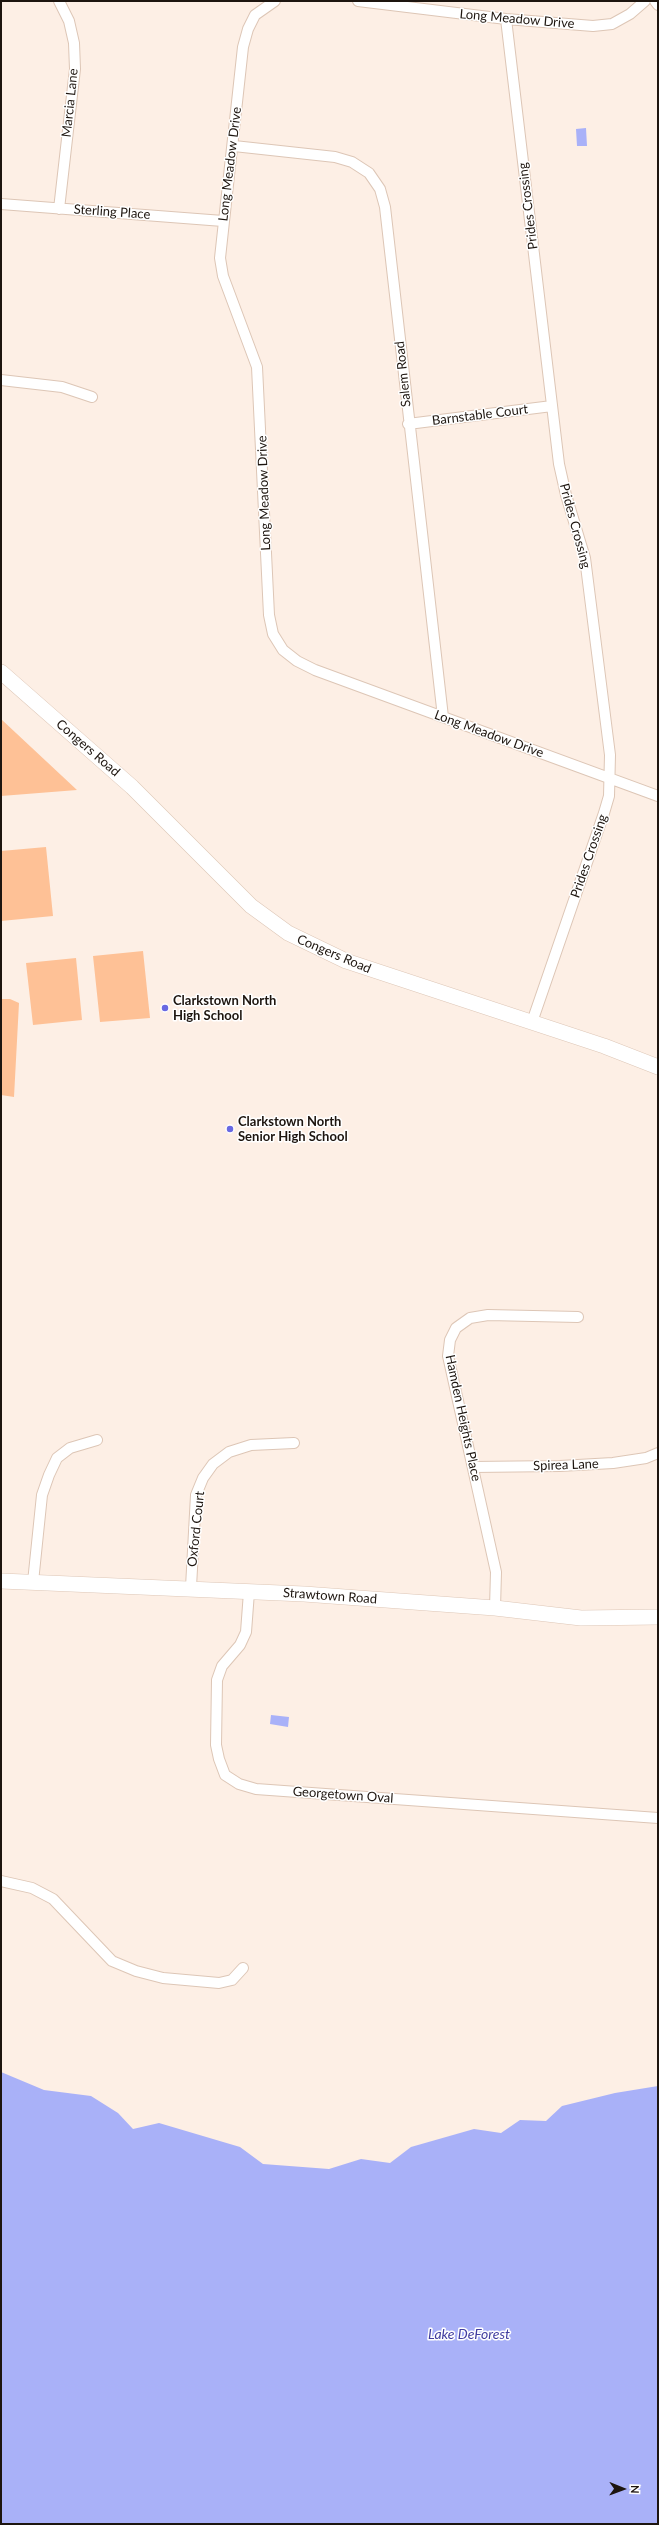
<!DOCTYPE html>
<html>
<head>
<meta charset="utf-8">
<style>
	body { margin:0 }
	#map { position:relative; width:659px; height:2525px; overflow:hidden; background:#fdefe5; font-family:Lato,sans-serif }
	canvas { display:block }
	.frame { position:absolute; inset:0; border:2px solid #1d150f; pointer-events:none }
	.north { position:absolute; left:603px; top:2469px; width:40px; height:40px; -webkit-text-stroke:3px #fff; paint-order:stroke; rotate:91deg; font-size:11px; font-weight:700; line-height:16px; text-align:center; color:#1d150f }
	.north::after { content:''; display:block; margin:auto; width:14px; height:18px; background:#1d150f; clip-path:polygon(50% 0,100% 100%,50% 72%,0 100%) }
</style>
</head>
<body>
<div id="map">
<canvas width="659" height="2525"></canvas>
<div class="frame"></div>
<div class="north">N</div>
</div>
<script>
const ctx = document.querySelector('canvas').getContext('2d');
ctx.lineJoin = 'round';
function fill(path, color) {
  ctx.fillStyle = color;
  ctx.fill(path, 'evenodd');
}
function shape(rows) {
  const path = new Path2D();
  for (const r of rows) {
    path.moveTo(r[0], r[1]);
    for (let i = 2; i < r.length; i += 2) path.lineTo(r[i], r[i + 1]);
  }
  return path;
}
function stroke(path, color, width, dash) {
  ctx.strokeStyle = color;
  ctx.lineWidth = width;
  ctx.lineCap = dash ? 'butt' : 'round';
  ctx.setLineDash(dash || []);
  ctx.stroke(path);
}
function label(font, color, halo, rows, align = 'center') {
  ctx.font = font + ' Lato,sans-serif';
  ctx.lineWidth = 3;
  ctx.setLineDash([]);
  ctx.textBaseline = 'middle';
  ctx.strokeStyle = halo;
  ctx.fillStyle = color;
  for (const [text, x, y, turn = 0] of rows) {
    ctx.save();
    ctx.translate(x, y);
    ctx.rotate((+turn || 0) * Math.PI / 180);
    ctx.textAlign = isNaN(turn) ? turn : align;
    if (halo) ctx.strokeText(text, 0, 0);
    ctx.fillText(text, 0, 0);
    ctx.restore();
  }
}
fill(shape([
	[1,719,77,790,1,796],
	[46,847,53,916,1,921,1,851],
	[143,951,150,1018,100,1022,93,956],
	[76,958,82,1020,33,1025,26,963],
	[1,999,10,999,19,1003,14,1097,1,1095]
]), '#fec196');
fill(shape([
	[586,128,587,146,577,146,576,129],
	[271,1715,289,1717,288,1727,270,1724],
	[1,2072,44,2090,91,2096,118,2113,133,2129,159,2123,240,2147,263,2164,329,2169,361,2159,390,2163,411,2147,474,2129,501,2133,520,2120,546,2121,562,2106,615,2093,658,2086,658,2524,1,2524]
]), '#a9b1f8');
const street = shape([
	[275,1,255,15,248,29,243,47,220,258,223,276,257,367,269,615,273,634,283,650,297,661,315,670,658,796],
	[358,1,506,19,593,26,612,24,630,14,645,1],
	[655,1,658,5],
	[506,19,559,464,566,495,585,558,610,755,609,796,604,813,532,1022],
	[234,146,335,157,352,162,369,173,380,189,385,207,443,717],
	[1,204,223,221],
	[59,209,75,69,74,43,69,21,59,1],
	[1,380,62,387,92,397],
	[408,424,552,406],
	[473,1467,560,1466,613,1463,646,1458,658,1453],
	[33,1582,42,1495,49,1475,57,1458,70,1448,97,1440],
	[191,1587,196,1495,203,1478,213,1464,229,1452,251,1445,294,1443],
	[249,1592,246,1632,240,1645,222,1666,217,1680,216,1745,219,1759,225,1775,239,1784,256,1789,658,1818],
	[495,1608,496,1572,448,1356,450,1340,456,1328,470,1318,488,1315,578,1317],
	[1,1881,32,1888,53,1899,112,1961,136,1971,163,1978,219,1983,232,1980,243,1968]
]);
const secondary = shape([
	[1,672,132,787,251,906,288,933,346,961,604,1046,658,1067],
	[1,1581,304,1594,495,1608,581,1618,658,1617]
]);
stroke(street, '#ddc6b6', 12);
stroke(secondary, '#ddc6b6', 16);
stroke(street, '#fff', 10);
stroke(secondary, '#fff', 15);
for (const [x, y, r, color] of [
	[165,1008,4,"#6868e2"],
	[230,1129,4,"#6868e2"]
]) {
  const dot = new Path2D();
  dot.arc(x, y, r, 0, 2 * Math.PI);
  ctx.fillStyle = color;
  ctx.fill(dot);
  stroke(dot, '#fff', 1.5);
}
label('13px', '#1d150f', '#fff', [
	["Long Meadow Drive",517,19,5],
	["Marcia Lane",70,103,-84],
	["Long Meadow Drive",230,164,-83],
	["Prides Crossing",528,206,-97],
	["Sterling Place",112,212,4],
	["Salem Road",403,374,-96],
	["Barnstable Court",480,415,-7],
	["Long Meadow Drive",264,493,-92],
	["Prides Crossing",575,526,75],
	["Long Meadow Drive",489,734,20],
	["Congers Road",88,748,41],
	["Prides Crossing",589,856,-71],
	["Congers Road",334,954,23],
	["Hamden Heights Place",463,1418,78],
	["Spirea Lane",566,1465,-2],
	["Oxford Court",196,1529,-84],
	["Strawtown Road",330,1596,4],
	["Georgetown Oval",343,1795,4]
]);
label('bold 13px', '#1d150f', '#fff', [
	["Clarkstown North",173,1001],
	["High School",173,1016],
	["Clarkstown North",238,1122],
	["Senior High School",238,1137]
], 'left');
label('italic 14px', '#413da0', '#fff', [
	["Lake DeForest",469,2334]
]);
</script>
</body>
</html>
